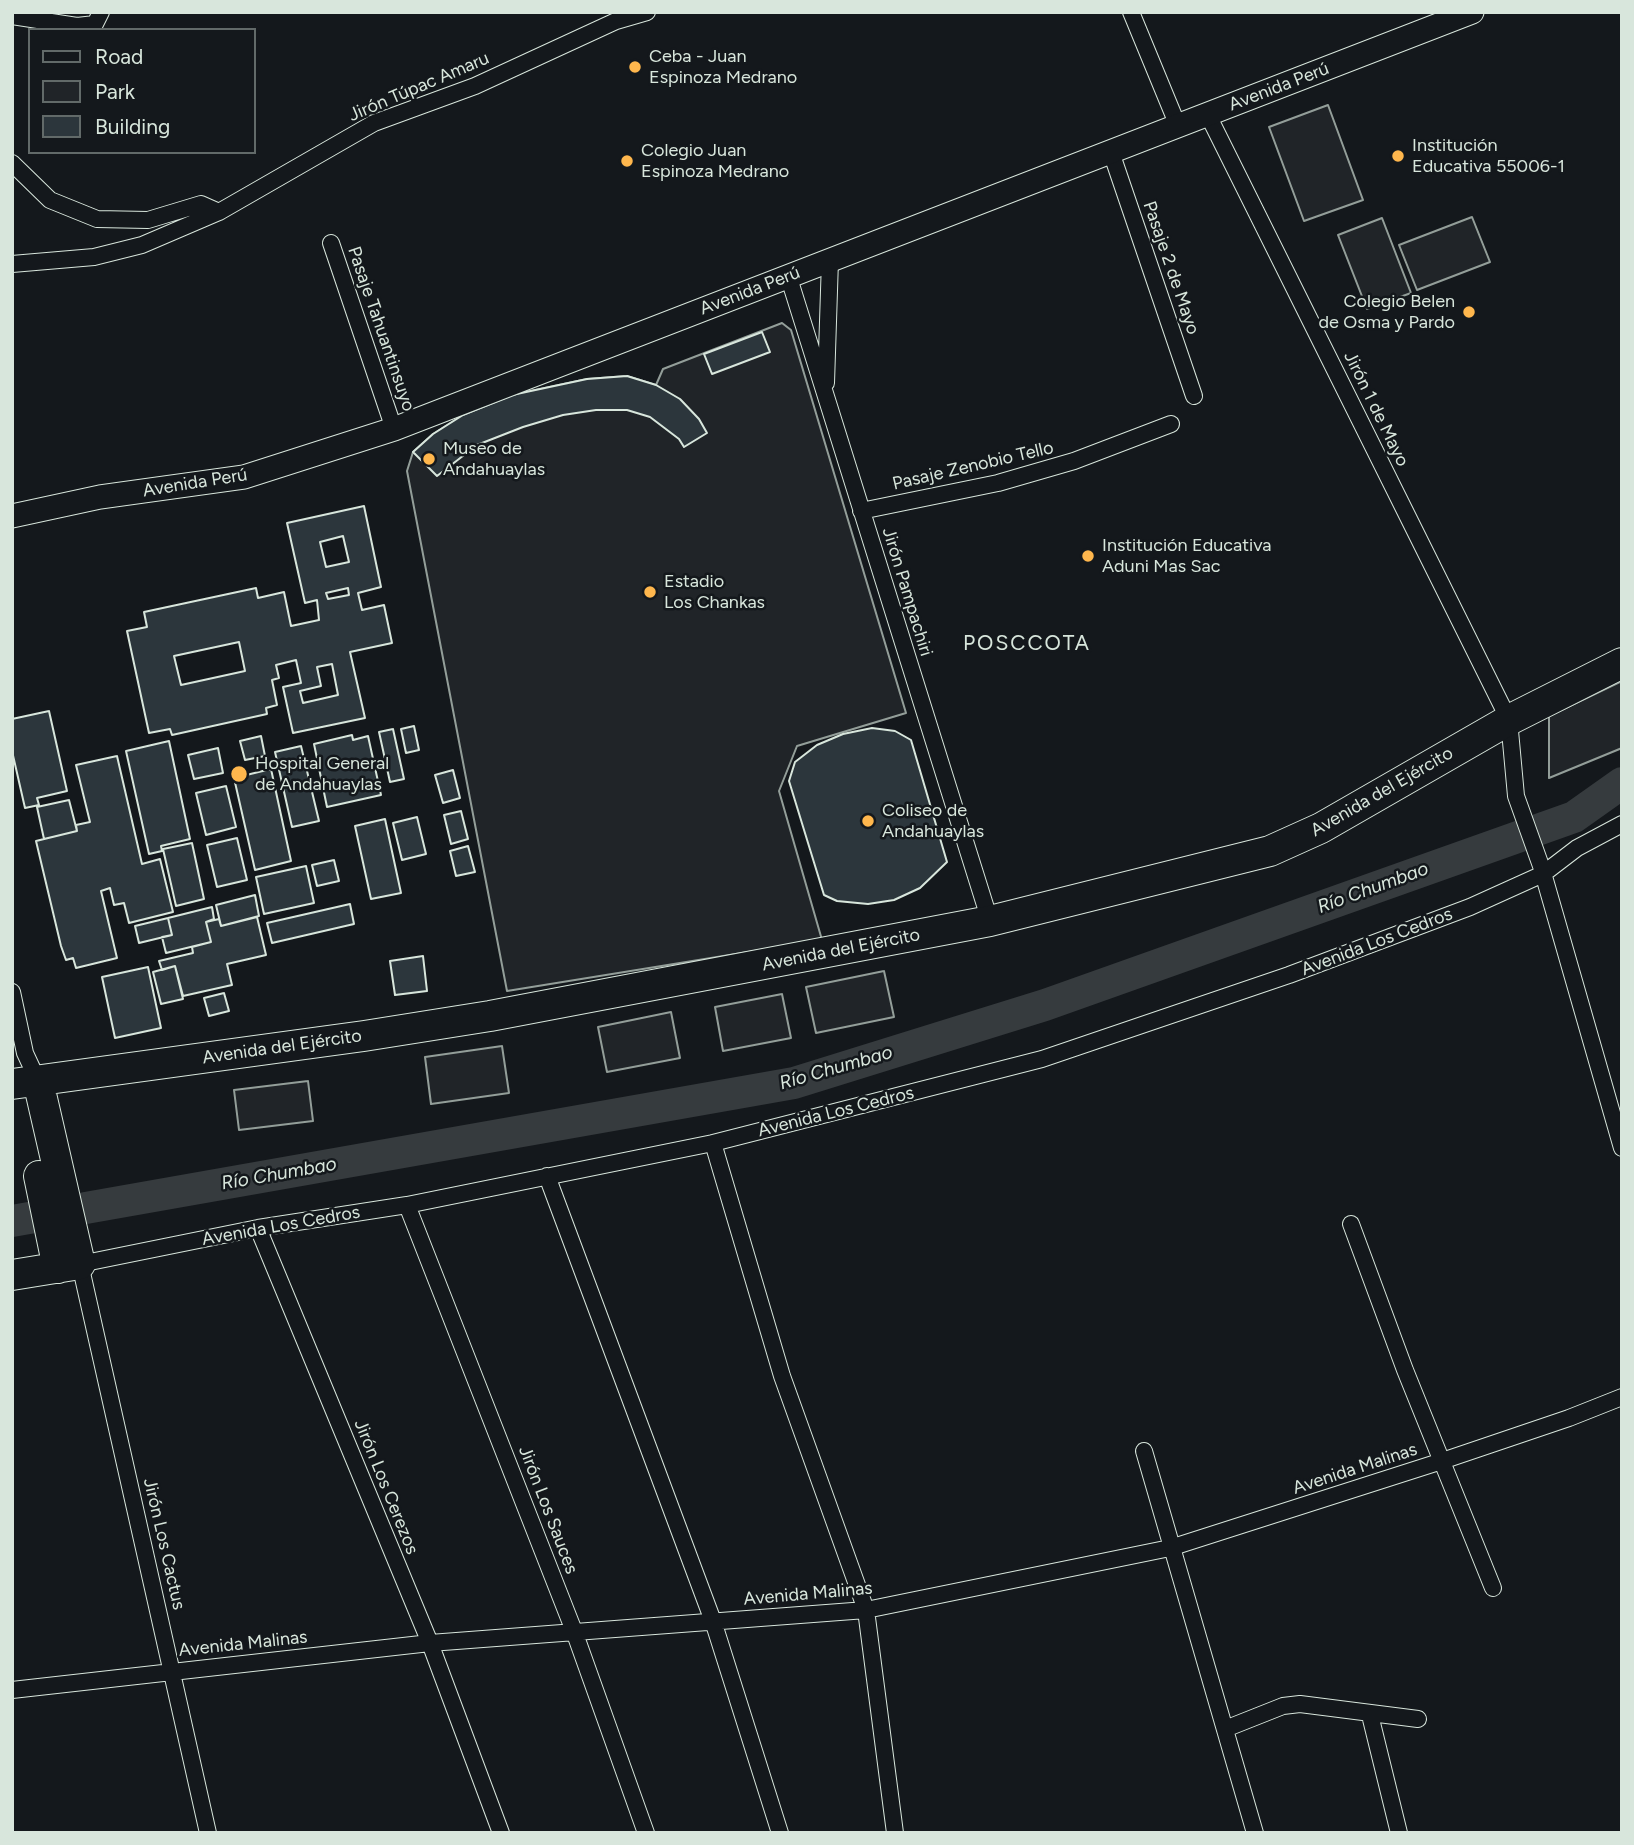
<!DOCTYPE html>
<html>
<head>
<meta charset="utf-8">
<style>
	body { margin:0 }
	#map { position:relative; width:1634px; height:1845px; overflow:hidden; background:#14181c; font-family:Figtree,sans-serif }
	canvas { display:block }
	.frame { position:absolute; inset:0; border:14px solid #d8e6dc; pointer-events:none }
	.legend { position:absolute; left:28px; top:28px; width:228px; height:126px; box-sizing:border-box; background:#14181c; border:2px solid #626a69; margin:0; padding:9px 12px; list-style:none; font-size:21px; color:#d8e6dc }
	.legend li { display:flex; align-items:center; gap:14px; height:35px }
	.legend b { width:35px; border:2px solid #626a69 }
</style>
</head>
<body>
<div id="map">
<canvas width="1634" height="1845"></canvas>
<div class="frame"></div>
<ul class="legend">
<li><b style="height:9px;background:#14181c"></b>Road</li>
<li><b style="height:19px;background:#202428"></b>Park</li>
<li><b style="height:19px;background:#2c363c"></b>Building</li>
</ul>
</div>
<script>
const ctx = document.querySelector('canvas').getContext('2d');
ctx.lineJoin = 'round';
function fill(path, color) {
  ctx.fillStyle = color;
  ctx.fill(path, 'evenodd');
}
function shape(rows) {
  const path = new Path2D();
  for (const r of rows) {
    path.moveTo(r[0], r[1]);
    for (let i = 2; i < r.length; i += 2) path.lineTo(r[i], r[i + 1]);
  }
  return path;
}
function stroke(path, color, width, dash) {
  ctx.strokeStyle = color;
  ctx.lineWidth = width;
  ctx.lineCap = dash ? 'butt' : 'round';
  ctx.setLineDash(dash || []);
  ctx.stroke(path);
}
function label(font, color, halo, rows, align = 'center') {
  ctx.font = font + ' Figtree,sans-serif';
  ctx.lineWidth = 5;
  ctx.setLineDash([]);
  ctx.textBaseline = 'middle';
  ctx.strokeStyle = halo;
  ctx.fillStyle = color;
  for (const [text, x, y, turn = 0] of rows) {
    ctx.save();
    ctx.translate(x, y);
    ctx.rotate((+turn || 0) * Math.PI / 180);
    ctx.textAlign = isNaN(turn) ? turn : align;
    if (halo) ctx.strokeText(text, 0, 0);
    ctx.fillText(text, 0, 0);
    ctx.restore();
  }
}
const green = shape([
	[1328,105,1363,200,1304,221,1269,127,1328,105],
	[1472,217,1490,262,1417,290,1399,245,1472,217],
	[1382,218,1411,293,1367,309,1338,235,1382,218],
	[782,323,791,330,906,713,797,746,779,791,822,940,507,991,407,471,413,452,433,434,463,415,512,395,587,379,627,376,656,385,663,369,782,323],
	[1622,681,1622,748,1549,778,1549,716,1622,681],
	[884,971,894,1017,816,1033,806,987,884,971],
	[782,994,791,1038,723,1051,715,1007,782,994],
	[671,1012,680,1058,607,1072,598,1027,671,1012],
	[502,1046,509,1093,431,1104,425,1057,502,1046],
	[308,1081,313,1121,239,1130,234,1090,308,1081]
]);
fill(green, '#202428');
stroke(green, '#939e99', 2);
stroke(shape([
	[12,1221,794,1083,1045,1005,1574,817,1622,783]
]), '#363b3e', 32);
const building = shape([
	[762,332,770,352,712,374,704,354,762,332],
	[627,376,656,385,680,399,699,419,707,433,684,447,679,439,650,417,627,410,596,410,563,415,523,427,477,445,437,476,413,452,433,434,463,415,512,395,587,379,627,376],
	[364,506,381,587,358,593,362,610,384,605,392,643,350,652,365,718,293,733,283,687,301,683,296,660,276,665,279,678,272,680,277,705,266,708,267,714,172,735,170,729,149,733,127,631,147,627,144,612,256,588,258,598,284,592,291,626,319,620,317,600,305,603,287,523,364,506],
	[343,536,349,562,326,567,320,542,343,536],
	[348,588,349,595,328,599,326,593,348,588],
	[239,642,245,671,181,685,174,656,239,642],
	[332,664,338,695,303,703,300,691,321,686,317,667,332,664],
	[49,711,67,791,37,798,39,805,25,808,12,751,12,719,49,711],
	[414,726,419,750,406,753,401,729,414,726],
	[872,728,895,731,911,740,947,862,920,888,894,900,868,904,837,901,824,895,789,781,795,762,817,745,843,734,872,728],
	[393,729,404,779,390,782,379,732,393,729],
	[352,735,353,740,368,736,381,795,327,807,314,744,352,735],
	[261,736,265,756,245,760,240,741,261,736],
	[169,741,190,839,161,846,162,851,149,854,126,751,169,741],
	[301,746,319,821,292,827,275,752,301,746],
	[218,748,223,773,194,779,188,755,218,748],
	[117,756,142,864,160,859,173,912,129,923,124,903,114,905,110,888,101,891,117,958,76,968,73,958,66,960,61,946,36,841,77,831,76,825,90,822,76,765,117,756],
	[271,769,291,861,255,870,234,778,271,769],
	[453,770,460,798,443,803,435,775,453,770],
	[226,786,236,827,206,835,196,793,226,786],
	[69,800,77,831,44,839,37,807,69,800],
	[461,811,468,839,451,844,444,815,461,811],
	[417,817,426,854,402,860,393,823,417,817],
	[385,819,401,893,371,899,355,826,385,819],
	[237,838,247,880,217,887,207,845,237,838],
	[192,843,204,899,176,906,163,849,192,843],
	[468,846,475,872,456,876,450,851,468,846],
	[334,860,339,881,317,886,312,865,334,860],
	[306,866,314,903,264,914,256,877,306,866],
	[255,895,259,916,221,926,216,905,255,895],
	[350,904,354,924,272,943,267,923,350,904],
	[212,907,214,919,206,922,211,942,166,953,162,937,172,935,168,918,212,907],
	[257,917,266,955,227,964,232,985,183,996,175,966,162,970,159,961,193,953,192,947,211,942,206,922,219,919,221,926,257,917],
	[168,918,172,935,139,943,135,926,168,918],
	[423,956,427,991,395,995,390,961,423,956],
	[175,966,183,999,161,1004,153,972,175,966],
	[148,967,161,1028,115,1038,102,977,148,967],
	[224,993,229,1011,209,1016,204,998,224,993]
]);
fill(building, '#2c363c');
stroke(building, '#d8e6dc', 2);
const street = shape([
	[1131,12,1178,126],
	[12,16,77,26,95,24,101,12],
	[1208,115,1509,720,1516,796,1541,866,1622,1148],
	[1111,152,1194,396],
	[12,163,50,200,97,219,148,220,201,204,219,212],
	[331,243,394,429],
	[12,264,94,257,142,245,219,212,374,123,475,86,616,21,647,12],
	[788,275,990,921],
	[826,383,830,260],
	[861,511,998,483,1074,461,1171,424],
	[12,992,25,1053,38,1081],
	[713,1143,782,1376,866,1610,895,1833],
	[547,1176,713,1621,780,1833],
	[407,1205,574,1631,646,1833],
	[1351,1224,1405,1370,1493,1588],
	[258,1228,430,1643,501,1833],
	[1144,1451,1255,1833],
	[12,1690,430,1643,866,1610,1170,1548,1442,1461,1569,1418,1622,1397],
	[1370,1715,1399,1833],
	[1225,1729,1283,1706,1300,1704,1418,1719],
	[208,1833,80,1264,258,1228,407,1205,713,1143,1042,1059,1289,975,1470,907,1543,874,1577,848,1622,824]
]);
const secondary = shape([
	[12,516,100,497,244,477,394,429,1472,12]
]);
const highway = shape([
	[12,1084,364,1036,490,1016,990,921,1270,851,1321,828,1509,720,1622,663],
	[39,1176,58,1268],
	[12,1275,80,1264,38,1081]
]);
stroke(street, '#d8e6dc', 18);
stroke(secondary, '#d8e6dc', 25);
stroke(highway, '#d8e6dc', 32);
stroke(street, '#14181c', 16);
stroke(secondary, '#14181c', 23);
stroke(highway, '#14181c', 30);
for (const [x, y, r, color] of [
	[635,67,7,"#ffb74d"],
	[1398,156,7,"#ffb74d"],
	[627,161,7,"#ffb74d"],
	[1469,312,7,"#ffb74d"],
	[429,459,7,"#ffb74d"],
	[1088,556,7,"#ffb74d"],
	[650,592,7,"#ffb74d"],
	[239,774,9,"#ffb74d"],
	[868,821,7,"#ffb74d"]
]) {
  const dot = new Path2D();
  dot.arc(x, y, r, 0, 2 * Math.PI);
  ctx.fillStyle = color;
  ctx.fill(dot);
  stroke(dot, '#14181c', 2.5);
}
label('18px', '#d8e6dc', '#14181c', [
	["Ceba - Juan",649,57],
	["Espinoza Medrano",649,78],
	["Institución",1412,146],
	["Educativa 55006-1",1412,167],
	["Colegio Juan",641,151],
	["Espinoza Medrano",641,172],
	["Colegio Belen",1455,302,"right"],
	["de Osma y Pardo",1455,323,"right"],
	["Museo de",443,449],
	["Andahuaylas",443,470],
	["Institución Educativa",1102,546],
	["Aduni Mas Sac",1102,567],
	["Estadio",664,582],
	["Los Chankas",664,603],
	["Hospital General",255,764],
	["de Andahuaylas",255,785],
	["Coliseo de",882,811],
	["Andahuaylas",882,832]
], 'left');
label('18px', '#d8e6dc', '#14181c', [
	["Jirón Túpac Amaru",419,87,-23],
	["Avenida Perú",1279,87,-21],
	["Pasaje 2 de Mayo",1171,268,71],
	["Avenida Perú",750,291,-21],
	["Pasaje Tahuantinsuyo",381,329,71],
	["Jirón 1 de Mayo",1376,409,64],
	["Pasaje Zenobio Tello",973,466,-13],
	["Avenida Perú",195,483,-9],
	["Jirón Pampachiri",907,592,73],
	["Avenida del Ejército",1382,792,-30],
	["Avenida Los Cedros",1377,942,-21],
	["Avenida del Ejército",841,950,-11],
	["Avenida del Ejército",282,1047,-8],
	["Avenida Los Cedros",836,1112,-14],
	["Avenida Los Cedros",281,1226,-10],
	["Avenida Malinas",1355,1469,-18],
	["Jirón Los Cerezos",386,1487,68],
	["Jirón Los Sauces",548,1510,69],
	["Jirón Los Cactus",164,1544,77],
	["Avenida Malinas",808,1594,-5],
	["Avenida Malinas",243,1644,-6]
]);
label('italic 19px', '#d8e6dc', '#14181c', [
	["Río Chumbao",1373,888,-20],
	["Río Chumbao",836,1068,-16],
	["Río Chumbao",279,1174,-10]
]);
ctx.letterSpacing = '2px';
label('21px', '#d8e6dc', '#14181c', [
	["POSCCOTA",1027,644]
]);
ctx.letterSpacing = '0px';
</script>
</body>
</html>
